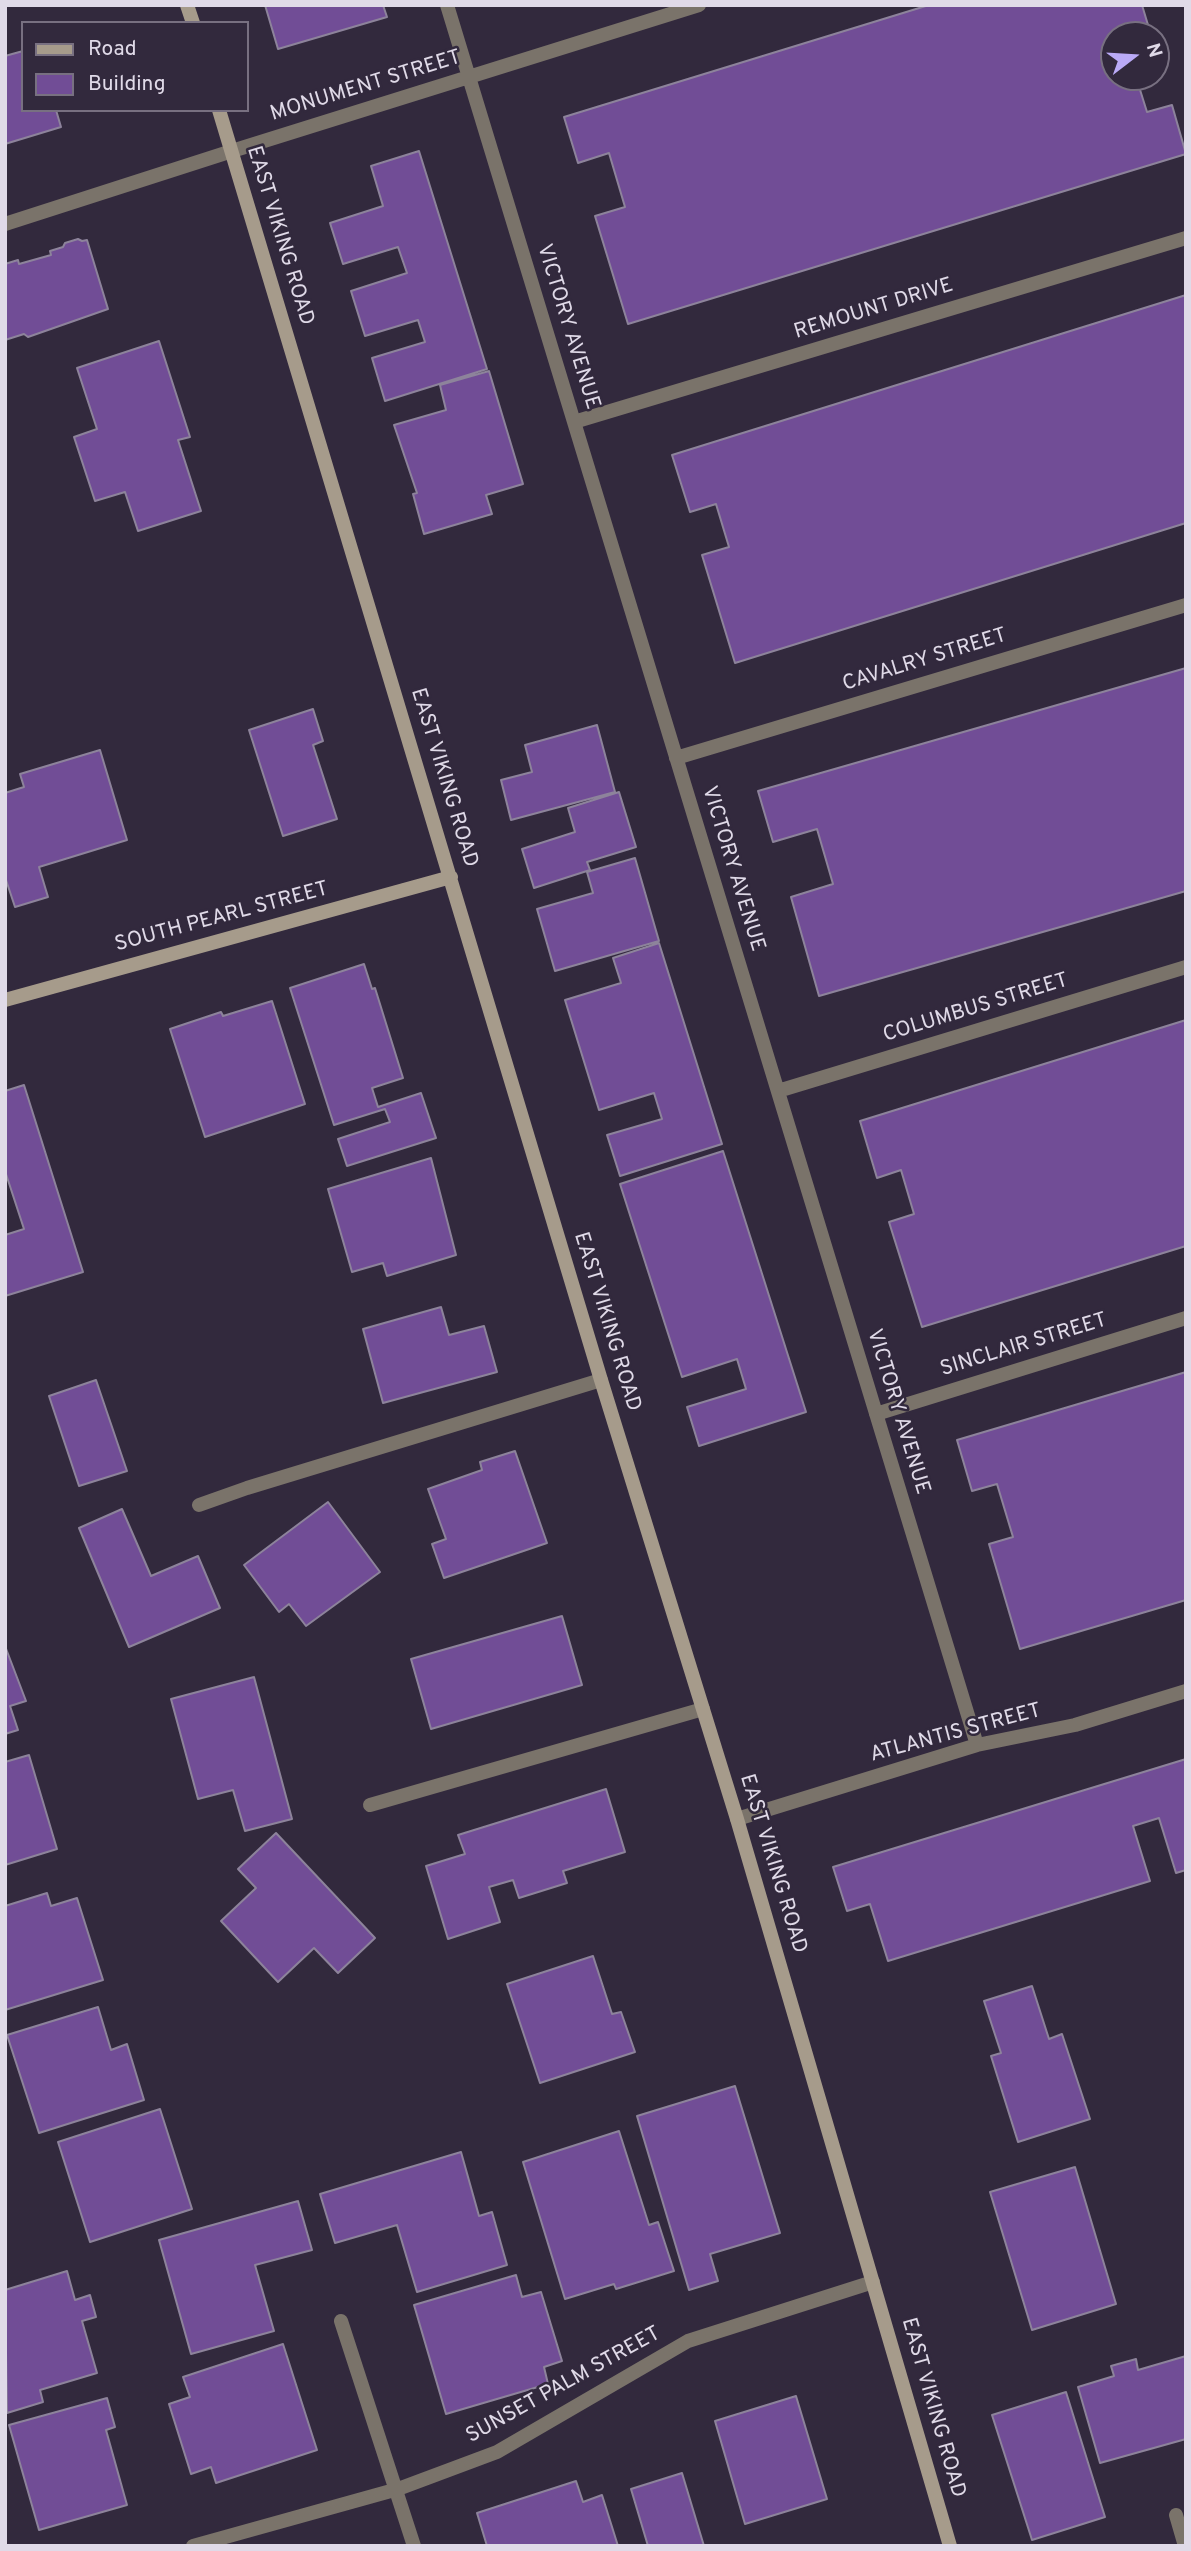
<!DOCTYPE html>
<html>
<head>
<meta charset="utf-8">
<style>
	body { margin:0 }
	#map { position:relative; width:1191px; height:2551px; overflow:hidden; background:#32293d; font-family:Overpass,sans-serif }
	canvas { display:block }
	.frame { position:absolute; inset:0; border:7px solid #e0dae8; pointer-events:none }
	.legend { position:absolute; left:21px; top:21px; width:228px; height:91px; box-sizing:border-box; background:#32293d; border:2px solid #787081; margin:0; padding:9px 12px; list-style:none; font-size:21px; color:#e0dae8 }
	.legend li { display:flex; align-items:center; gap:14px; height:35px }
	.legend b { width:35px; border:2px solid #787081 }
	.north { position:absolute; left:1100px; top:21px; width:70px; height:70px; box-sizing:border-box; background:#32293d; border:2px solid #787081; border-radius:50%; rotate:73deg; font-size:19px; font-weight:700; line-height:28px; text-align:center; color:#e0dae8 }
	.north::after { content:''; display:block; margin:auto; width:24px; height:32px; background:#baaaf7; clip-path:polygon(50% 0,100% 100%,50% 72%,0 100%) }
</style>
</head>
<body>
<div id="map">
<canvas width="1191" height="2551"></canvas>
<div class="frame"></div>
<ul class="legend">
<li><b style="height:9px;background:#a69b8b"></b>Road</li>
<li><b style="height:19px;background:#714d96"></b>Building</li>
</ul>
<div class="north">N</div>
</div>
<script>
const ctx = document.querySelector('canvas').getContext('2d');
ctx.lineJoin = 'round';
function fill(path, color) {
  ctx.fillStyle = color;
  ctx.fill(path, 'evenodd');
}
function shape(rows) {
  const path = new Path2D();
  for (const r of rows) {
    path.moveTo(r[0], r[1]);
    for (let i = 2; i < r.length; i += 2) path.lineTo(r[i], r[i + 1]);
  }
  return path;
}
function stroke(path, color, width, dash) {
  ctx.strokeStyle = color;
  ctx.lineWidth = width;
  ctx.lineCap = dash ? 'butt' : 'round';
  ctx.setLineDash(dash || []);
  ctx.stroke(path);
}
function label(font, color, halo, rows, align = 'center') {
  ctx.font = font + ' Overpass,sans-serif';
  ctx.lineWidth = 5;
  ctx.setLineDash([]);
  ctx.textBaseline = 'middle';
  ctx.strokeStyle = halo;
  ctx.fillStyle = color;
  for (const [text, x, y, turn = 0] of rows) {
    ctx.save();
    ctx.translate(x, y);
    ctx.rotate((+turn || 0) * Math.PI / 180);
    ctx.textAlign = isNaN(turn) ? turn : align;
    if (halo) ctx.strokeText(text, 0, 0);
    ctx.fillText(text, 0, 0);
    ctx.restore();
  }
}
const building = shape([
	[265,5,383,5,387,17,278,49,265,5],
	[929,5,1142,5,1151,35,1114,35,1114,77,1136,77,1147,112,1172,105,1186,154,628,324,595,216,625,207,609,153,578,163,564,117,929,5],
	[23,51,23,110,56,110,61,127,5,144,5,56,23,51],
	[419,151,487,369,385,401,372,358,425,342,418,320,365,336,351,291,407,273,398,247,343,264,330,223,383,206,371,166,419,151],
	[78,239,82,241,87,240,108,309,28,337,24,334,5,340,5,264,18,260,19,264,51,255,50,251,63,247,65,243,78,239],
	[1186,295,1186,523,735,663,702,555,729,547,716,504,690,512,672,455,1186,295],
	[159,341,190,437,178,440,201,511,138,531,125,492,95,501,74,437,97,429,77,368,159,341],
	[489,371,523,484,486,495,492,514,424,534,413,494,417,493,394,425,446,410,440,385,489,371],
	[1186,668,1186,891,819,996,791,897,833,884,817,829,773,842,758,791,1186,668],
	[313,709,323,741,313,745,337,819,283,836,249,730,313,709],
	[597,725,615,792,511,820,501,780,532,772,525,745,597,725],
	[100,750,127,840,39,867,48,897,15,907,5,877,5,793,24,787,20,774,100,750],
	[619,792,636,847,587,862,590,870,534,888,522,849,575,832,568,808,619,792],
	[635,858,659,941,555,971,537,909,593,893,587,872,635,858],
	[659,943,722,1144,620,1176,607,1135,662,1119,654,1093,599,1110,565,1000,621,983,613,958,659,943],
	[364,964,372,989,375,988,403,1078,372,1088,378,1107,421,1093,436,1138,347,1166,338,1139,390,1122,385,1109,334,1125,290,988,364,964],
	[272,1001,305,1104,205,1137,170,1029,221,1012,223,1016,272,1001],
	[1186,1020,1186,1246,922,1327,889,1222,914,1214,901,1170,877,1178,860,1121,1186,1020],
	[24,1085,83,1272,5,1296,5,1235,24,1229,5,1171,5,1091,24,1085],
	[723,1151,806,1412,699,1446,687,1407,746,1389,737,1359,682,1377,620,1184,723,1151],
	[431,1158,456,1255,387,1276,383,1263,352,1272,328,1189,431,1158],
	[441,1307,449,1335,484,1326,497,1372,383,1403,363,1329,441,1307],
	[1186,1372,1186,1600,1020,1649,989,1544,1013,1537,997,1484,972,1491,957,1440,1186,1372],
	[96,1380,127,1471,79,1486,49,1396,96,1380],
	[515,1451,547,1543,444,1578,432,1544,446,1539,428,1489,482,1470,480,1462,515,1451],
	[328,1502,380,1572,306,1626,289,1604,279,1612,244,1565,328,1502],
	[122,1509,151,1576,198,1556,220,1608,129,1647,79,1528,122,1509],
	[562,1616,582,1685,431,1729,411,1659,562,1616],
	[5,1646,26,1701,10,1706,18,1730,5,1734,5,1646],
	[254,1677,292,1819,245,1831,233,1790,198,1799,171,1699,254,1677],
	[29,1755,57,1849,5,1865,5,1762,29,1755],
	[1186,1759,1186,1870,1176,1873,1159,1818,1133,1826,1150,1881,888,1961,870,1904,847,1911,833,1867,1186,1759],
	[606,1789,625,1852,563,1871,567,1883,519,1898,513,1880,489,1887,500,1922,448,1939,426,1866,465,1854,458,1835,606,1789],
	[276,1833,375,1938,338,1973,314,1948,278,1982,221,1921,256,1888,238,1869,276,1833],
	[47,1893,51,1906,77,1898,103,1980,5,2010,5,1906,47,1893],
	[593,1956,612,2014,621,2012,635,2052,540,2083,507,1984,593,1956],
	[1032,1986,1049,2039,1062,2034,1090,2119,1018,2142,991,2056,1001,2053,984,2001,1032,1986],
	[98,2007,111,2050,127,2044,144,2100,39,2133,7,2035,98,2007],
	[735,2086,780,2233,710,2254,718,2281,689,2290,637,2116,735,2086],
	[160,2109,192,2209,90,2242,58,2142,160,2109],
	[619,2131,649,2225,658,2222,674,2271,616,2289,614,2284,565,2299,523,2162,619,2131],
	[461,2152,479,2216,492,2212,507,2265,417,2292,397,2225,335,2243,320,2194,461,2152],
	[1075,2167,1116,2304,1032,2330,990,2192,1075,2167],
	[298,2201,312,2250,255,2265,274,2331,191,2354,159,2240,298,2201],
	[67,2271,75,2300,90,2295,96,2317,82,2321,97,2373,40,2390,43,2402,7,2413,5,2290,67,2271],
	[516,2275,522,2297,541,2292,562,2361,544,2367,548,2384,446,2414,414,2305,516,2275],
	[283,2344,317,2450,216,2483,211,2467,191,2474,169,2404,190,2397,183,2377,283,2344],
	[1186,2356,1186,2439,1100,2463,1078,2387,1114,2376,1111,2366,1136,2359,1138,2370,1186,2356],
	[1066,2392,1105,2517,1032,2540,992,2415,1066,2392],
	[796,2396,827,2499,745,2524,715,2421,796,2396],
	[107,2398,115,2427,106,2430,127,2505,39,2530,9,2425,107,2398],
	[682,2473,704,2546,648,2546,631,2489,682,2473],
	[576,2481,583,2502,602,2495,618,2546,487,2546,477,2513,576,2481]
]);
fill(building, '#714d96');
stroke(building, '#8d839b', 2);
stroke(shape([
	[199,1505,247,1488,601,1380],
	[370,1805,703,1709]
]), '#7a736a', 14);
stroke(shape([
	[447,5,977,1745],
	[5,224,232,151,699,5],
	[574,422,1186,238],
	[676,758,1186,605],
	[778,1091,1186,967],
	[876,1414,1186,1318],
	[737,1819,977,1745,1075,1725,1186,1691],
	[341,2321,414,2546],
	[1176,2515,1185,2546],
	[193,2546,398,2489,497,2452,688,2341,873,2282]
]), '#7a736a', 14);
stroke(shape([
	[187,5,193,23],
	[219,110,601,1380,737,1819,950,2546],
	[5,1000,451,877]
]), '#a69b8b', 14);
label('21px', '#e0dae8', '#32293d', [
	["MONUMENT STREET",366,87,-17],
	["EAST VIKING ROAD",279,236,73],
	["REMOUNT DRIVE",874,310,-17],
	["VICTORY AVENUE",567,327,73],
	["CAVALRY STREET",925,661,-17],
	["EAST VIKING ROAD",443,778,73],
	["VICTORY AVENUE",732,869,73],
	["SOUTH PEARL STREET",222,918,-15],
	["COLUMBUS STREET",976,1009,-17],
	["EAST VIKING ROAD",606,1322,73],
	["SINCLAIR STREET",1024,1346,-17],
	["VICTORY AVENUE",897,1412,73],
	["ATLANTIS STREET",956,1734,-15],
	["EAST VIKING ROAD",772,1864,73],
	["SUNSET PALM STREET",564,2386,-29],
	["EAST VIKING ROAD",932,2408,74]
]);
</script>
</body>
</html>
